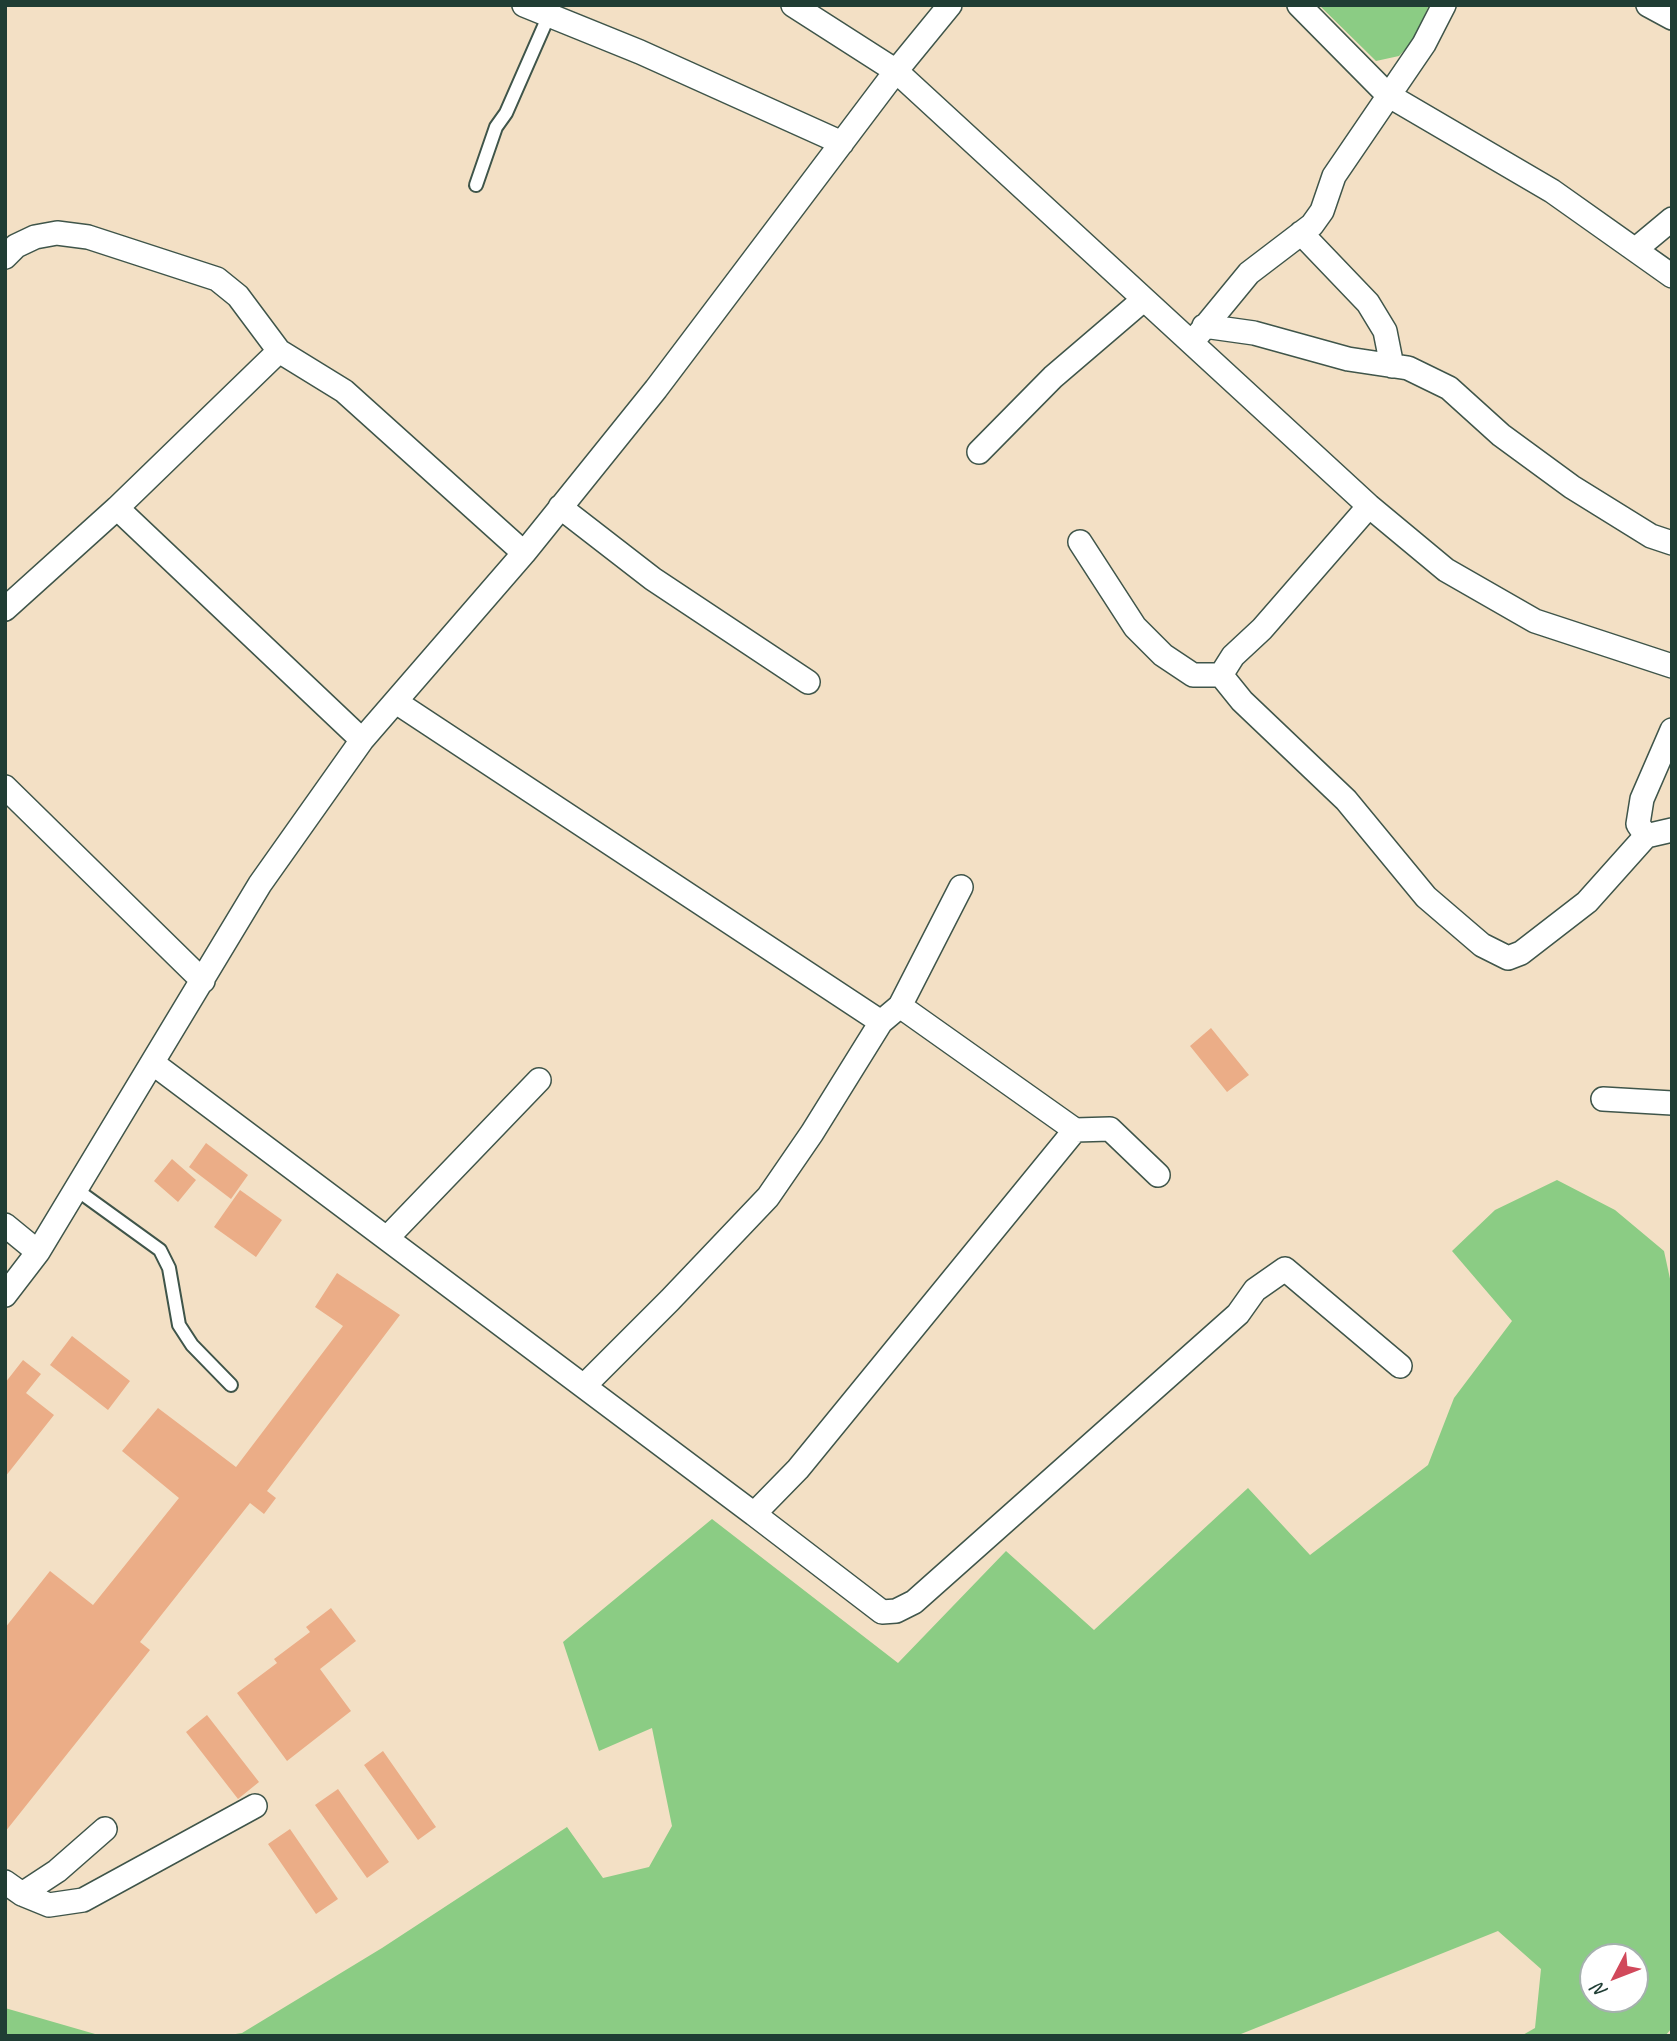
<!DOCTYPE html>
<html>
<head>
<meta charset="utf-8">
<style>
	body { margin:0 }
	#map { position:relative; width:1677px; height:2041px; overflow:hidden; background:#f3e0c5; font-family:Caveat,sans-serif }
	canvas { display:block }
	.frame { position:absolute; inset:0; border:7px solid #1f3d34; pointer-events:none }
	.north { position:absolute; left:1579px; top:1943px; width:70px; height:70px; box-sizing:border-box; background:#fff; border:2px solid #a5b1ae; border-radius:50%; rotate:228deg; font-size:19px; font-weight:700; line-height:28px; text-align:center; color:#1f3d34 }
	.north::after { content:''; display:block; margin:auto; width:24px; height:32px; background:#d1495b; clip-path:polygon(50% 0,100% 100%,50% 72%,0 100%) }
</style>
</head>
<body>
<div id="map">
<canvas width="1677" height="2041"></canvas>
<div class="frame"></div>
<div class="north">N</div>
</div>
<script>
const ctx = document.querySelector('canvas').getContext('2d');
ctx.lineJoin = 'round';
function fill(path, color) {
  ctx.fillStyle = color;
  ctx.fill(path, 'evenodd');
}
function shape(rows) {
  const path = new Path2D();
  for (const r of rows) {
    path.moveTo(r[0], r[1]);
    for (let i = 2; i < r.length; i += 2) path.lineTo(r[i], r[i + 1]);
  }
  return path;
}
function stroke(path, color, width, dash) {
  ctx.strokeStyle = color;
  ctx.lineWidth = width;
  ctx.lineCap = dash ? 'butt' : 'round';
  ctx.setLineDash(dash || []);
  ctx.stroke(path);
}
fill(shape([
	[1319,5,1429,5,1414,40,1399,56,1376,61],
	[1557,1180,1615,1210,1664,1251,1672,1288,1672,2028,1665,2036,1521,2036,1535,2028,1541,1969,1498,1931,1236,2036,223,2036,242,2033,382,1948,567,1827,603,1878,649,1867,672,1826,652,1728,599,1751,563,1642,712,1519,898,1663,1006,1551,1094,1630,1248,1488,1310,1555,1428,1465,1454,1398,1512,1321,1452,1251,1495,1210],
	[1593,1957,1635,1957,1635,1999,1593,1999],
	[5,2008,102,2036,5,2036]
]), '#8bcc84');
fill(shape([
	[1211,1028,1249,1075,1227,1092,1190,1046],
	[206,1143,248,1175,231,1199,189,1167],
	[172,1159,196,1180,178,1202,154,1181],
	[240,1190,282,1220,256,1257,214,1227],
	[337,1273,400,1315,267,1491,276,1498,264,1514,250,1503,140,1642,150,1650,5,1832,5,1628,50,1571,93,1605,179,1498,122,1451,158,1408,236,1467,343,1326,315,1307],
	[72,1336,130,1381,108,1410,50,1365],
	[23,1360,41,1374,26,1393,54,1415,5,1477,5,1383],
	[331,1608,356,1641,320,1669,351,1711,287,1761,237,1693,277,1663,274,1659,310,1632,306,1627],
	[207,1715,259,1782,238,1799,186,1732],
	[383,1751,436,1827,418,1840,364,1765],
	[338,1789,389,1862,367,1878,315,1805],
	[290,1829,338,1899,316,1914,268,1844]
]), '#ebad87');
const lane = shape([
	[476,185,496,127,506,113,549,15],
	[77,1190,160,1250,169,1268,179,1325,192,1345,231,1385]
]);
const street = shape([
	[524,5,640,52,842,143],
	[793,5,896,71,1369,506,1446,570,1535,621,1672,666],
	[1299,5,1388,95,1552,191,1672,276],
	[1648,5,1672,18],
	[1301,233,1368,303,1385,331,1392,366],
	[1636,249,1672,219],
	[5,257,16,246,35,237,57,233,88,237,217,279,238,296,279,351],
	[1204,326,1254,333,1348,359,1408,368,1449,388,1501,435,1572,487,1651,536,1672,543],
	[1198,335,1249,273,1312,225,1322,211,1334,176,1424,44,1444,5],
	[979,452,1053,377,1143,300],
	[560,507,653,579,808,682],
	[117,508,362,740],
	[1080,542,1135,627,1163,655,1193,675,1221,675,1242,701,1346,800,1426,897,1482,945,1508,958,1521,953,1587,902,1646,836,1672,830],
	[5,609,117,508,279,351,344,391,524,553],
	[1221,675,1233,656,1262,629,1369,506],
	[396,702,881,1022],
	[5,787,203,981],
	[1646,836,1638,824,1642,799,1672,730],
	[900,1006,1075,1130],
	[154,1064,754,1514,798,1469,1075,1130,1110,1129,1158,1175],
	[1603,1099,1672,1103],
	[5,1225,38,1252],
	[388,1237,539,1080],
	[5,1295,38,1252,260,884,362,740,524,553,656,389,896,71,950,5],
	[585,1385,670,1300,768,1197,812,1133,881,1022,900,1006,961,887],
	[754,1514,882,1612,896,1611,914,1602,1238,1314,1255,1290,1285,1269,1400,1366],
	[5,1882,22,1894,57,1871,105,1829],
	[22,1894,49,1905,83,1900,255,1806]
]);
stroke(lane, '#3f554a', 16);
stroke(street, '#3f554a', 26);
stroke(lane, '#fff', 12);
stroke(street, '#fff', 23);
</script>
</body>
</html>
